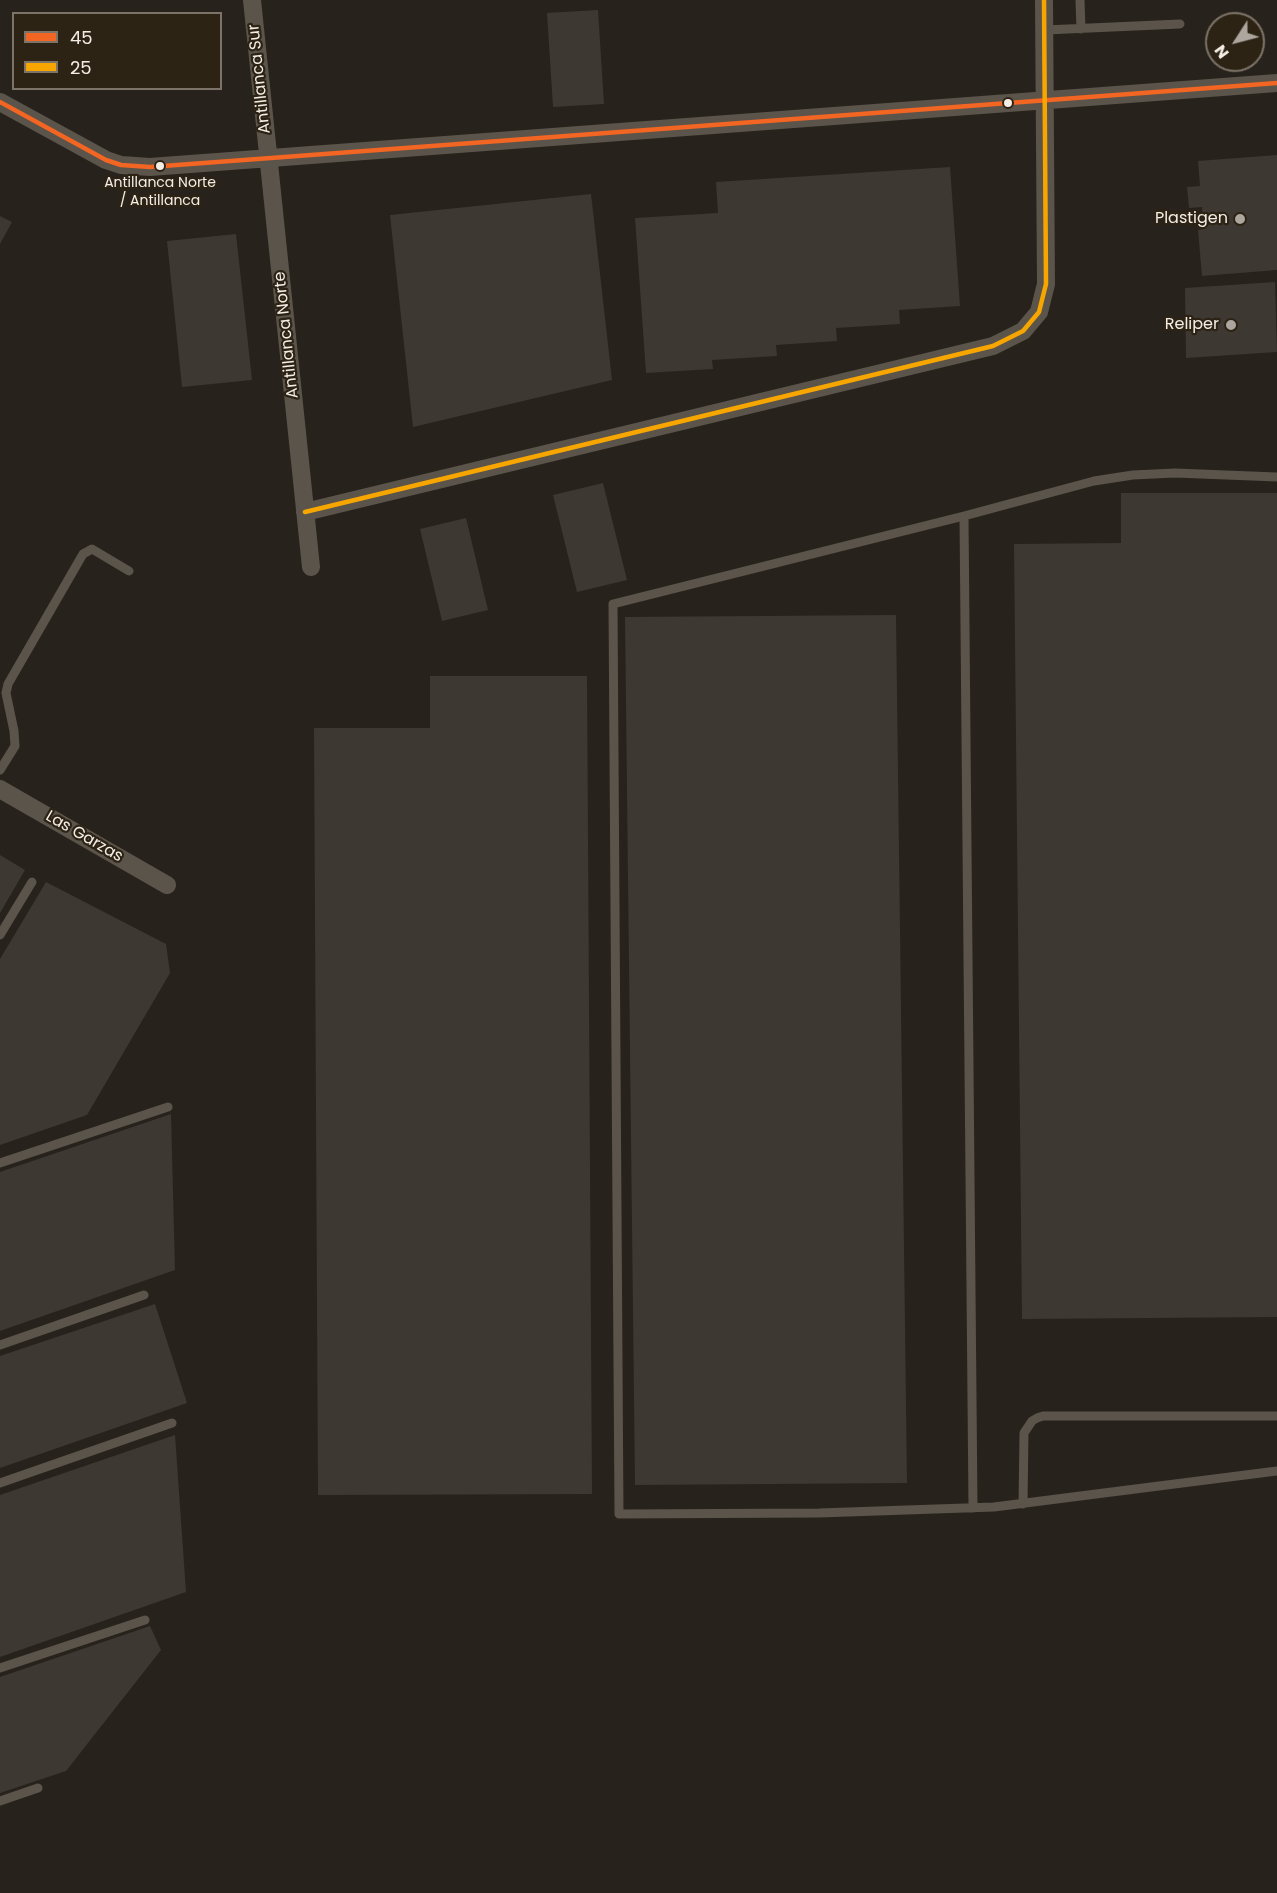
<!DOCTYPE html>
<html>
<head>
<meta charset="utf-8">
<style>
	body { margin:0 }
	#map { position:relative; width:1277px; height:1893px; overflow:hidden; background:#27221b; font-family:Poppins,sans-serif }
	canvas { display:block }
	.legend { position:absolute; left:12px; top:12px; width:210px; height:78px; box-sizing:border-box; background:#2d2315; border:2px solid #7c7468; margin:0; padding:8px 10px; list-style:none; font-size:18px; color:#f3ede4 }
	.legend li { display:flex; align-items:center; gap:12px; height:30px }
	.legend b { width:30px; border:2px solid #7c7468 }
	.north { position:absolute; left:1205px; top:12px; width:60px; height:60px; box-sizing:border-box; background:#2d2315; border:2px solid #7c7468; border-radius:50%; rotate:234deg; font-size:16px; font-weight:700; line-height:24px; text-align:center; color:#f3ede4 }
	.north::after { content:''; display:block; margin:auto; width:21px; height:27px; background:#aca69e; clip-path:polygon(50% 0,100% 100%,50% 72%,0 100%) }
</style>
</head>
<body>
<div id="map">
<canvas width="1277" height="1893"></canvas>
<ul class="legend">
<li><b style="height:8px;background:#f26522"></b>45</li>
<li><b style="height:8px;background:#f7a600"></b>25</li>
</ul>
<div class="north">N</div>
</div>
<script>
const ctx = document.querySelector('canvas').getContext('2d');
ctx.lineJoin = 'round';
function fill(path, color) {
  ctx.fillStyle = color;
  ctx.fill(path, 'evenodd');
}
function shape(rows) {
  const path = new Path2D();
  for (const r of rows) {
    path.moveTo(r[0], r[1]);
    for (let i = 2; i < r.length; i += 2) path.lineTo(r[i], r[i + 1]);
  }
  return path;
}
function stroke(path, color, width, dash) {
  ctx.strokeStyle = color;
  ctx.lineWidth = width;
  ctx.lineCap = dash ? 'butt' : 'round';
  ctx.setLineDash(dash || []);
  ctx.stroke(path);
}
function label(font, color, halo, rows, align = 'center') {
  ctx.font = font + ' Poppins,sans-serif';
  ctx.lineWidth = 4.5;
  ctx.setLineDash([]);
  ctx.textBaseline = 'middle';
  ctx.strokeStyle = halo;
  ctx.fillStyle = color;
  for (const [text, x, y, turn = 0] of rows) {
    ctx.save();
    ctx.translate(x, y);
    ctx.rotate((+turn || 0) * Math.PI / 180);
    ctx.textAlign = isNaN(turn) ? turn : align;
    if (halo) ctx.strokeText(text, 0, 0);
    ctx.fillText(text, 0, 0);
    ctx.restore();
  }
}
fill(shape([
	[598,10,604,104,553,107,547,13],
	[1277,155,1277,270,1202,276,1198,230,1203,229,1202,207,1189,208,1187,187,1200,186,1198,161],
	[950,167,960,306,899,310,900,324,836,328,837,341,776,345,777,356,712,360,713,369,646,373,635,218,718,213,716,182],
	[591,194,612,380,413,427,390,215],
	[0,216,12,222,0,244],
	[236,234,252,380,182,387,167,241],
	[1275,282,1277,352,1186,358,1185,288],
	[603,483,627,580,577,592,553,495],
	[1121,493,1277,493,1277,1317,1022,1319,1014,544,1121,543],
	[466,518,488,610,442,621,420,529],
	[896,615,907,1483,635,1485,625,617],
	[430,676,587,676,592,1494,318,1495,314,728,430,728],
	[0,855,25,870,0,913],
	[46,882,166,944,170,973,87,1115,0,1145,0,959],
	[171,1114,175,1270,0,1331,0,1172],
	[155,1304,187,1403,0,1468,0,1356],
	[175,1435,186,1592,0,1657,0,1495],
	[150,1626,161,1650,66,1771,0,1793,0,1677]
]), '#3e3832');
stroke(shape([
	[1080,0,1081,29],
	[1045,30,1180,24],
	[964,516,613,604,619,1514,819,1513,994,1507,1277,1471],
	[0,770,15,746,14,731,6,693,8,684,83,554,92,549,129,571],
	[0,935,32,882],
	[0,1163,168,1107],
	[0,1345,144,1295],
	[0,1483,172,1423],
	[1023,1504,1024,1433,1032,1421,1037,1418,1043,1416,1277,1416],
	[973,1508,964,516,1094,481,1133,475,1175,473,1277,477],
	[0,1668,145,1620],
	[0,1801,38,1788]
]), '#5a544b', 9);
stroke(shape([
	[252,0,311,567],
	[0,102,106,160,121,165,150,167,1277,83],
	[305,512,993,346,1023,331,1039,312,1046,284,1044,0],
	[0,789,167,885]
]), '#5a544b', 18);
stroke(shape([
	[0,102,106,160,121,165,150,167,1277,83]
]), '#f26522', 4.5);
stroke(shape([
	[305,512,993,346,1023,331,1039,312,1046,284,1044,0]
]), '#f7a600', 4.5);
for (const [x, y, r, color] of [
	[1008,103,5,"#f3ede4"],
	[160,166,5,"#f3ede4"],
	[1240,219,6,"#aca69e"],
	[1231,325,6,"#aca69e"]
]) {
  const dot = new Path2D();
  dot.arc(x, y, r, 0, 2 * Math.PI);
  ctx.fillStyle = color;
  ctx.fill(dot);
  stroke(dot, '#2d2315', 2);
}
label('14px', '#f3ede4', '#2d2315', [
	["Antillanca Norte",160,183],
	["/ Antillanca",160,201]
]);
label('16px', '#f3ede4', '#2d2315', [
	["Antillanca Sur",260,79,-96],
	["Antillanca Norte",287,335,-96],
	["Las Garzas",84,837,30]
]);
label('16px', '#f3ede4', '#2d2315', [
	["Plastigen",1228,219],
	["Reliper",1219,325]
], 'right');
</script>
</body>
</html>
